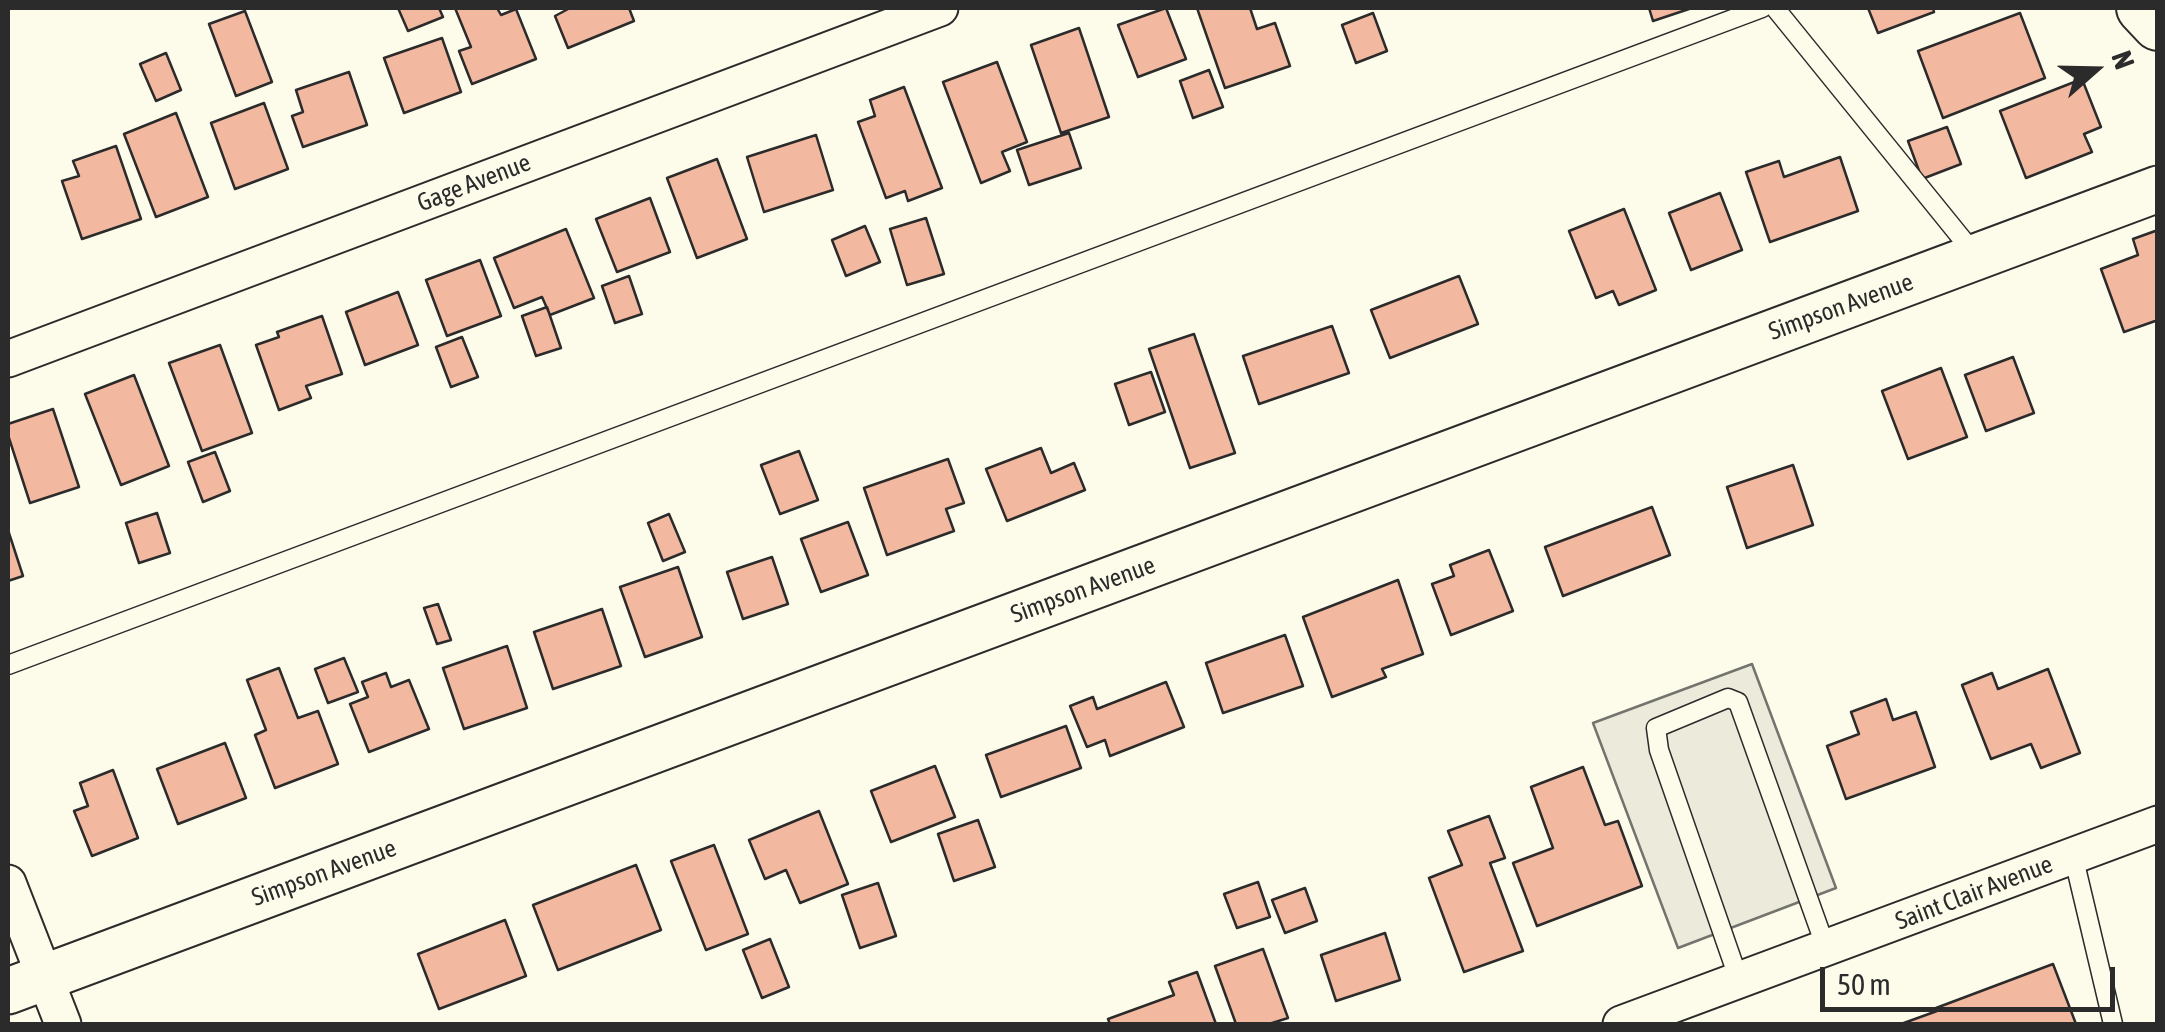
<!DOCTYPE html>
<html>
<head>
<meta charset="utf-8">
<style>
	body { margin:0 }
	#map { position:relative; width:2165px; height:1032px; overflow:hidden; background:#fdfbea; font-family:"Asap Condensed",sans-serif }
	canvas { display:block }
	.frame { position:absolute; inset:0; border:10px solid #2b2b2b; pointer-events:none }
	.north { position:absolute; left:2045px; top:20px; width:100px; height:100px; -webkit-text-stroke:8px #fdfbea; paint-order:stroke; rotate:70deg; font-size:28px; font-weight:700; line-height:40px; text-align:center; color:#2b2b2b }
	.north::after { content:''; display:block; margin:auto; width:35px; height:45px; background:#2b2b2b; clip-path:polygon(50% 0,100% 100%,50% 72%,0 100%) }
	.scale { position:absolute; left:1820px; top:967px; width:295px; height:45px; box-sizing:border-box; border:5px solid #2b2b2b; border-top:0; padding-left:12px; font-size:30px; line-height:35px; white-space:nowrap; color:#2b2b2b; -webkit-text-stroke:8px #fdfbea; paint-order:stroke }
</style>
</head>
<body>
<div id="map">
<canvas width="2165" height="1032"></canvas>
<div class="frame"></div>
<div class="north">N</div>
<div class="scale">50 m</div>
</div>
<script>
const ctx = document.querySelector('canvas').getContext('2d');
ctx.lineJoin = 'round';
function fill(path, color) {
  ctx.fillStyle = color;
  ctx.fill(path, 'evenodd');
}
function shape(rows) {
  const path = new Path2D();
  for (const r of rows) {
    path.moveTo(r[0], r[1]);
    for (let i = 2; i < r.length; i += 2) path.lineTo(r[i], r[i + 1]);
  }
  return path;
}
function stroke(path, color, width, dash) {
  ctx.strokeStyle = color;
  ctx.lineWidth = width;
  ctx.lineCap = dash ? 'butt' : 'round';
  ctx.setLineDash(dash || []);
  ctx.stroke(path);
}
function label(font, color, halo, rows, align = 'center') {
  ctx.font = font + ' "Asap Condensed",sans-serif';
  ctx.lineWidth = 8;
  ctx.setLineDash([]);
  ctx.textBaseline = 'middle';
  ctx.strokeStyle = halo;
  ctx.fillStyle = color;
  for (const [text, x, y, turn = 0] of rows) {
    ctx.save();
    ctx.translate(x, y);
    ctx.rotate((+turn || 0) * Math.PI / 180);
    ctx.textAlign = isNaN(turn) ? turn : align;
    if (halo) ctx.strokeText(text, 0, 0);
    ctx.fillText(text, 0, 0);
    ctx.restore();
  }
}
const parking = shape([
	[1752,664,1836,888,1678,948,1593,723,1752,664]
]);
fill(parking, '#eceadb');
stroke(parking, '#74746e', 2.5);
const building = shape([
	[398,8,439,8,443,17,408,31,398,8],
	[455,8,497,8,501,15,516,9,536,59,472,84,459,51,471,47,455,8],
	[570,8,629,8,634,21,568,48,555,16,570,8],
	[1166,8,1186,59,1138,77,1118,25,1166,8],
	[1197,8,1250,8,1257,29,1275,23,1290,66,1225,88,1197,8],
	[1649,8,1692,8,1653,21,1649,8],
	[1868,8,1933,8,1934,12,1878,33,1868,8],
	[245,11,272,82,236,96,209,24,245,11],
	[1373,13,1387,51,1356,63,1342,25,1373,13],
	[2020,13,2045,78,1943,118,1918,51,2020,13],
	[1079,28,1109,117,1061,133,1031,45,1079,28],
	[442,38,461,92,404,113,384,58,442,38],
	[166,53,181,90,156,101,140,64,166,53],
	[997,62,1027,142,1002,152,1010,171,981,183,943,82,997,62],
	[1209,70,1223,107,1193,118,1180,81,1209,70],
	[349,72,367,125,303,147,292,116,303,112,296,90,349,72],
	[2082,79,2101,127,2084,134,2092,152,2026,178,2000,111,2082,79],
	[904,87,942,188,908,201,905,191,886,198,858,122,875,116,870,100,904,87],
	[264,103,288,169,235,189,211,123,264,103],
	[176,113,208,197,156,217,124,134,176,113],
	[1947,127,1961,164,1922,179,1908,141,1947,127],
	[1069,133,1081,168,1029,185,1017,150,1069,133],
	[816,135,833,190,764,212,747,157,816,135],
	[116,146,141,219,82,239,62,181,79,176,73,161,116,146],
	[1840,157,1858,211,1770,242,1746,172,1779,161,1784,177,1840,157],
	[717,159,747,239,697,258,667,178,717,159],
	[1720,193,1742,250,1691,270,1669,213,1720,193],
	[650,198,670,252,617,272,596,219,650,198],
	[1624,209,1656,290,1619,305,1613,291,1596,298,1569,231,1624,209],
	[926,218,944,274,907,285,890,229,926,218],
	[865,226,880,262,846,276,832,240,865,226],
	[566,229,594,298,550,315,542,297,514,308,494,258,566,229],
	[2158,230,2158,320,2124,332,2101,269,2138,255,2133,239,2158,230],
	[480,260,501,316,447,336,426,280,480,260],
	[629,276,642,314,615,323,602,286,629,276],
	[1459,276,1478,324,1390,358,1371,310,1459,276],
	[398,292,418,345,365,365,346,312,398,292],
	[547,307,561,348,536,356,522,316,547,307],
	[322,316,342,374,306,386,311,398,279,410,256,345,279,337,277,332,322,316],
	[1332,326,1349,373,1259,404,1243,356,1332,326],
	[1194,334,1235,453,1190,468,1149,349,1194,334],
	[462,337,478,377,451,387,436,347,462,337],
	[220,345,252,433,202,451,169,363,220,345],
	[2013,357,2034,413,1986,431,1965,375,2013,357],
	[1941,368,1967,437,1908,459,1882,391,1941,368],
	[1151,372,1165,412,1129,425,1115,384,1151,372],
	[134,375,169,466,121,485,85,394,134,375],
	[53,409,79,487,30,503,8,435,8,424,53,409],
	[1041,448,1051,473,1074,463,1085,490,1007,521,986,469,1041,448],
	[799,451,818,500,780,514,761,465,799,451],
	[215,452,230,491,203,502,188,462,215,452],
	[948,459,964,503,946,509,954,531,887,555,864,488,948,459],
	[1793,465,1813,525,1747,548,1727,487,1793,465],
	[1652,507,1670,555,1563,596,1545,547,1652,507],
	[157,513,170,553,139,563,126,523,157,513],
	[669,514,685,552,663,561,648,523,669,514],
	[848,522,868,575,821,592,801,539,848,522],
	[8,530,23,576,8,581,8,530],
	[1489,550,1513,611,1451,635,1432,584,1454,576,1450,565,1489,550],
	[772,557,788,604,743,619,727,572,772,557],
	[678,567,702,637,645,657,620,587,678,567],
	[1398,580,1423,654,1382,669,1386,677,1332,697,1303,617,1398,580],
	[438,604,451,640,437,644,424,608,438,604],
	[602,609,621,666,553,689,534,632,602,609],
	[1285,635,1303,686,1223,713,1206,663,1285,635],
	[507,646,527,708,464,729,443,668,507,646],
	[344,658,358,692,328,703,315,669,344,658],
	[279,668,298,718,318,711,338,764,275,788,255,735,266,730,247,680,279,668],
	[2048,669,2080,753,2041,768,2031,744,1991,759,1962,685,1992,673,1998,689,2048,669],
	[386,673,391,687,409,680,429,729,369,752,350,704,368,697,362,682,386,673],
	[1166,682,1184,727,1110,756,1105,740,1087,747,1070,706,1093,697,1097,709,1166,682],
	[1886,699,1893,720,1916,712,1935,767,1846,799,1827,746,1859,734,1851,712,1886,699],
	[1066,726,1081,768,1001,797,986,755,1066,726],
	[225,743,246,798,178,824,157,769,225,743],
	[935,766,955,817,891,842,871,791,935,766],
	[1583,767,1605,825,1618,821,1642,886,1537,926,1513,863,1553,848,1531,787,1583,767],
	[113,770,138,838,92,856,74,811,88,806,80,783,113,770],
	[819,811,848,884,800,903,786,870,765,879,749,840,819,811],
	[1489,816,1505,858,1490,863,1523,951,1464,972,1429,878,1462,865,1448,831,1489,816],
	[978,820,995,867,954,881,938,834,978,820],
	[714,845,748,934,706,950,671,861,714,845],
	[636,865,661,930,558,970,533,905,636,865],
	[1258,882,1270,917,1237,928,1224,894,1258,882],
	[878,883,896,936,860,948,842,895,878,883],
	[1305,888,1317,921,1285,933,1272,900,1305,888],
	[505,920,526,976,439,1009,418,954,505,920],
	[1385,933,1400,980,1336,1001,1321,955,1385,933],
	[770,939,789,987,762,998,743,950,770,939],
	[1263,949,1288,1018,1269,1024,1236,1024,1215,966,1263,949],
	[2053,964,2076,1024,1901,1024,1937,1011,1936,1008,2053,964],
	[1197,972,1216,1024,1110,1024,1108,1019,1174,995,1169,982,1197,972]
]);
fill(building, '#f2b8a0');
stroke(building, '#2b2b2b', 2.5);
const service = shape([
	[1775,8,1976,256],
	[8,665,1762,8],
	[2073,855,2113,1024],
	[1739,980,1659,750,1656,728,1728,698,1738,702,1826,948]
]);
const minor = shape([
	[8,359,940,8],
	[8,883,63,1024],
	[1621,1024,2158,824]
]);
const tertiary = shape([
	[8,991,2158,189]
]);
const secondary = shape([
	[2142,8,2158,25]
]);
stroke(service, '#2b2b2b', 21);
stroke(minor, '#2b2b2b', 39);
stroke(tertiary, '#2b2b2b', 49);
stroke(secondary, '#2b2b2b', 54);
stroke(service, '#fdfbea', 18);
stroke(minor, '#fdfbea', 35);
stroke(tertiary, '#fdfbea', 45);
stroke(secondary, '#fdfbea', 50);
label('25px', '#2b2b2b', '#fdfbea', [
	["Gage Avenue",474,183,-21],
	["Simpson Avenue",1841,307,-20],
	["Simpson Avenue",1083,590,-20],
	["Simpson Avenue",324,873,-20],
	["Saint Clair Avenue",1974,893,-21]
]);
</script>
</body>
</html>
